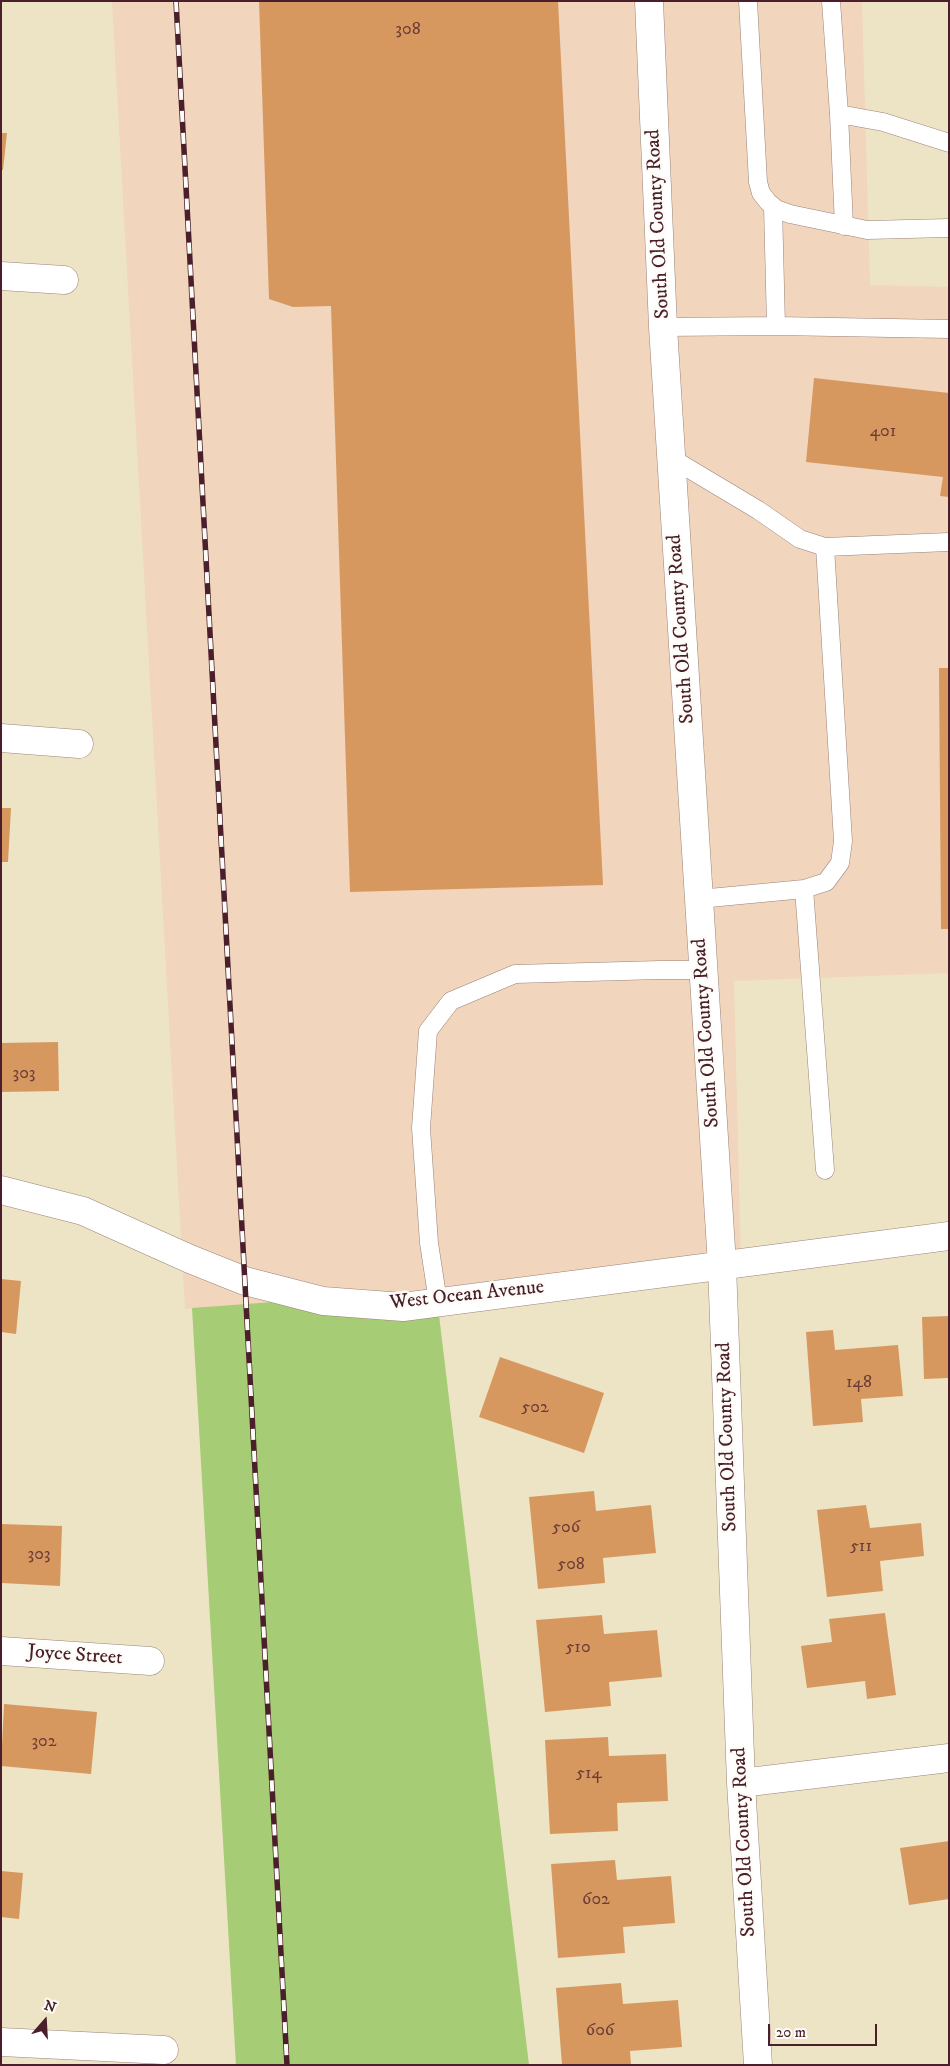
<!DOCTYPE html>
<html>
<head>
<meta charset="utf-8">
<style>
	body { margin:0 }
	#map { position:relative; width:950px; height:2066px; overflow:hidden; background:#ede4c5; font-family:"IM FELL DW Pica",serif }
	canvas { display:block }
	.frame { position:absolute; inset:0; border:2px solid #4a1f2b; pointer-events:none }
	.north { position:absolute; left:20px; top:1996px; width:50px; height:50px; -webkit-text-stroke:4px #fdfcf7; paint-order:stroke; rotate:19deg; font-size:14px; font-weight:700; line-height:20px; text-align:center; color:#4a1f2b }
	.north::after { content:''; display:block; margin:auto; width:18px; height:22px; background:#4a1f2b; clip-path:polygon(50% 0,100% 100%,50% 72%,0 100%) }
	.scale { position:absolute; left:768px; top:2024px; width:109px; height:22px; box-sizing:border-box; border:2px solid #4a1f2b; border-top:0; padding-left:6px; font-size:15px; line-height:18px; white-space:nowrap; color:#4a1f2b; -webkit-text-stroke:4px #fdfcf7; paint-order:stroke }
</style>
</head>
<body>
<div id="map">
<canvas width="950" height="2066"></canvas>
<div class="frame"></div>
<div class="north">N</div>
<div class="scale">20 m</div>
</div>
<script>
const ctx = document.querySelector('canvas').getContext('2d');
ctx.lineJoin = 'round';
function fill(path, color) {
  ctx.fillStyle = color;
  ctx.fill(path, 'evenodd');
}
function shape(rows) {
  const path = new Path2D();
  for (const r of rows) {
    path.moveTo(r[0], r[1]);
    for (let i = 2; i < r.length; i += 2) path.lineTo(r[i], r[i + 1]);
  }
  return path;
}
function stroke(path, color, width, dash) {
  ctx.strokeStyle = color;
  ctx.lineWidth = width;
  ctx.lineCap = dash ? 'butt' : 'round';
  ctx.setLineDash(dash || []);
  ctx.stroke(path);
}
function label(font, color, halo, rows, align = 'center') {
  ctx.font = font + ' "IM FELL DW Pica",serif';
  ctx.lineWidth = 5;
  ctx.setLineDash([]);
  ctx.textBaseline = 'middle';
  ctx.strokeStyle = halo;
  ctx.fillStyle = color;
  for (const [text, x, y, turn = 0] of rows) {
    ctx.save();
    ctx.translate(x, y);
    ctx.rotate((+turn || 0) * Math.PI / 180);
    ctx.textAlign = isNaN(turn) ? turn : align;
    if (halo) ctx.strokeText(text, 0, 0);
    ctx.fillText(text, 0, 0);
    ctx.restore();
  }
}
fill(shape([
	[112,1,862,1,870,285,949,287,949,973,734,981,741,1266,185,1309]
]), '#f1d5bd');
fill(shape([
	[436,1290,529,2065,236,2065,192,1308]
]), '#a7cc76');
fill(shape([
	[259,1,558,1,603,885,350,892,331,306,293,307,269,299],
	[1,133,7,133,3,170,1,170],
	[814,378,949,393,949,497,940,496,943,477,806,462],
	[939,668,949,668,949,929,941,929],
	[1,808,11,808,8,862,1,862],
	[58,1042,59,1091,1,1092,1,1043],
	[1,1279,21,1281,16,1334,1,1332],
	[949,1316,949,1378,924,1379,922,1317],
	[833,1330,835,1350,898,1345,903,1396,861,1399,863,1422,813,1426,806,1332],
	[500,1357,604,1393,584,1453,479,1417],
	[594,1491,596,1511,651,1505,656,1553,603,1558,605,1583,538,1589,529,1497],
	[866,1505,870,1528,921,1523,924,1556,880,1561,883,1591,827,1597,817,1510],
	[1,1524,62,1526,60,1586,1,1583],
	[885,1613,896,1695,867,1699,865,1681,807,1688,801,1646,832,1642,829,1619],
	[602,1615,604,1634,657,1630,662,1677,609,1682,611,1706,545,1712,536,1620],
	[4,1704,97,1712,91,1774,1,1766],
	[608,1737,609,1756,666,1754,668,1801,617,1803,618,1831,550,1834,545,1740],
	[949,1841,949,1899,909,1905,900,1848],
	[615,1860,617,1880,671,1876,675,1923,623,1927,625,1953,558,1958,551,1864],
	[1,1871,23,1873,19,1919,1,1917],
	[621,1983,623,2004,678,2000,682,2047,630,2051,631,2065,562,2065,556,1988]
]), '#d7985f');
const service = shape([
	[748,1,758,182,761,193,768,202,776,209,790,214,867,230,949,228],
	[831,1,839,114,844,226],
	[839,114,883,122,949,143],
	[776,326,949,329],
	[663,327,776,326,773,206],
	[671,458,758,510,800,539,825,547,949,542],
	[804,889,825,1170],
	[699,899,804,889,826,882,840,863,843,841,825,547],
	[438,1302,429,1243,421,1128,428,1031,451,1001,515,974,660,970,704,970]
]);
const minor = shape([
	[649,1,663,327,722,1265,741,1783,758,2065],
	[1,276,64,280],
	[1,738,79,744],
	[1,1190,83,1211,190,1259,245,1281,323,1301,403,1307,949,1236],
	[1,1651,150,1661],
	[741,1783,949,1758],
	[1,2042,164,2050]
]);
stroke(service, '#9c8278', 19);
stroke(minor, '#9c8278', 29);
stroke(service, '#fff', 18);
stroke(minor, '#fff', 28);
const rail = shape([
	[176,1,287,2065]
]);
stroke(rail, '#4a1f2b', 5.5);
stroke(rail, '#fdfcf7', 4, [11]);
label('18px', '#6d3d38', null, [
	["308",408,30],
	["401",883,432],
	["303",24,1074],
	["148",859,1383],
	["502",535,1408],
	["506",566,1528],
	["511",861,1547],
	["303",39,1555],
	["508",571,1565],
	["510",578,1648],
	["302",44,1742],
	["514",589,1774],
	["602",596,1900],
	["606",600,2031]
]);
label('20px', '#4a1f2b', '#fdfcf7', [
	["South Old County Road",659,224,-93],
	["South Old County Road",682,629,-94],
	["South Old County Road",707,1033,-94],
	["West Ocean Avenue",467,1296,-6],
	["South Old County Road",728,1437,-92],
	["Joyce Street",75,1656,4],
	["South Old County Road",745,1842,-93]
]);
</script>
</body>
</html>
